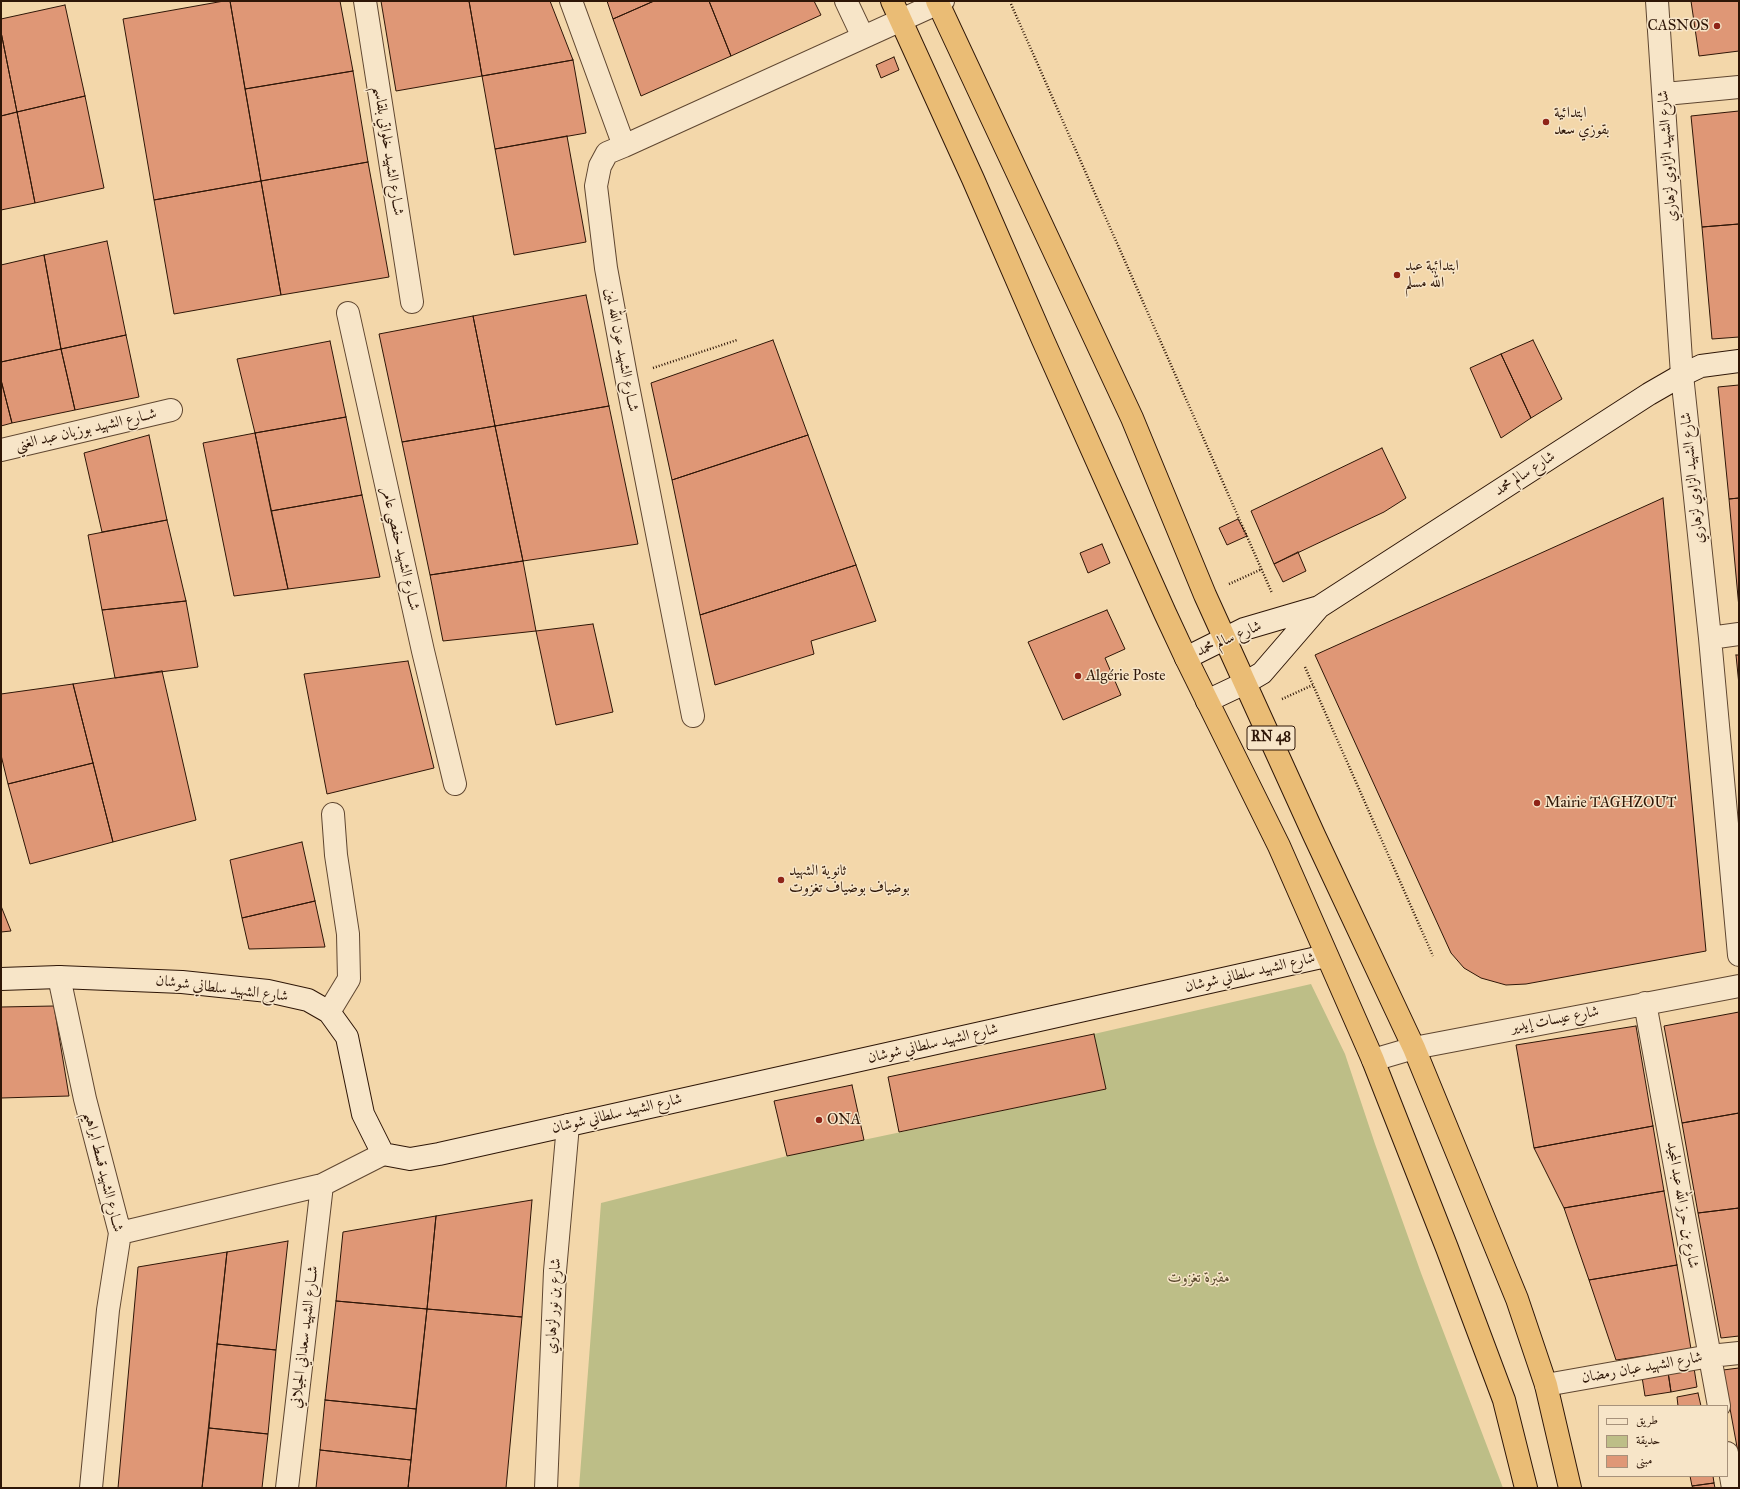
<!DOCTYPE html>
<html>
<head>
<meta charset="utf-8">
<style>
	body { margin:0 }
	#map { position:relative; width:1740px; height:1489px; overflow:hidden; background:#f3d7aa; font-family:"IM FELL Great Primer",Amiri,serif }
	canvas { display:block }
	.frame { position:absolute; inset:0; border:2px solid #2e1607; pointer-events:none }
	.legend { position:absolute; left:1598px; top:1405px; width:130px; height:72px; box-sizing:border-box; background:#f7e5c8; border:1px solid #a7927b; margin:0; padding:5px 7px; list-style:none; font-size:12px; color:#2e1607 }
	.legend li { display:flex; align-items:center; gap:8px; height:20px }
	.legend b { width:20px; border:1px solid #a7927b }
</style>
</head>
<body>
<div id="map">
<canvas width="1740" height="1489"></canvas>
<div class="frame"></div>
<ul class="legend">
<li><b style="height:5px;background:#f7e5c8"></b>طريق</li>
<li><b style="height:11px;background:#bdbe87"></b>حديقة</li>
<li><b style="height:11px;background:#df9776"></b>مبنى</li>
</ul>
</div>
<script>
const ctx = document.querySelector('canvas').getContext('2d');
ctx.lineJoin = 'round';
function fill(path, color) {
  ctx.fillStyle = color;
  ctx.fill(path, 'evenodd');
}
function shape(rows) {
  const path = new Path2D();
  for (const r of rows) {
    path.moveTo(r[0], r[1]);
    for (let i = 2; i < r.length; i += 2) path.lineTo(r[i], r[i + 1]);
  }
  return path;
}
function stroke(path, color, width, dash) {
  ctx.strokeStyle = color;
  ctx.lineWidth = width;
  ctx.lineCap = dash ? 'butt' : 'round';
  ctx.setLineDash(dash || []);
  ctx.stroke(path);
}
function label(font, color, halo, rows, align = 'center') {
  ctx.font = font + ' "IM FELL Great Primer",Amiri,serif';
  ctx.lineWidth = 3;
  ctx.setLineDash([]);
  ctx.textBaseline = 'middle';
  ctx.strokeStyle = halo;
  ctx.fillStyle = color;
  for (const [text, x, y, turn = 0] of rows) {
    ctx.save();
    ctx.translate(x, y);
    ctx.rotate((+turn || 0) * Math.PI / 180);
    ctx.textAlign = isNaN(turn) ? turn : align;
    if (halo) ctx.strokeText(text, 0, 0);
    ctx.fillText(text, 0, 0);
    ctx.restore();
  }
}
fill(shape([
	[1311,984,1345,1054,1375,1144,1421,1273,1503,1488,579,1488,601,1203,787,1156,1106,1089,1094,1034]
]), '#bdbe87');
const building = shape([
	[224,1,230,1,261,181,154,200,123,19,224,1],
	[230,1,340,1,353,71,245,89,230,1],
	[381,1,469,1,482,76,396,91,381,1],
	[469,1,550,1,573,60,482,76,469,1],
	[607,1,654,1,613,19,607,1],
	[654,1,709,1,731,56,641,96,613,19,654,1],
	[709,1,814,1,821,15,731,56,709,1],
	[1691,1,1739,1,1739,51,1699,56,1691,1],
	[65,5,85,96,17,112,1,32,1,19,65,5],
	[1,32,17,112,1,116,1,32],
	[894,57,899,70,881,78,876,65,894,57],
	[573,60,586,133,495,149,482,76,573,60],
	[353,71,368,162,261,181,245,89,353,71],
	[85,96,104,188,35,203,17,112,85,96],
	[1739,111,1739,224,1702,227,1691,116,1739,111],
	[17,112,35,203,1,210,1,116,17,112],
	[567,136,586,242,514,255,495,149,567,136],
	[368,162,389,277,281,295,261,181,368,162],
	[261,181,281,295,174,314,154,200,261,181],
	[1739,224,1739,337,1712,339,1702,227,1739,224],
	[107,241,126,335,61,349,44,255,107,241],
	[44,255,61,349,1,362,1,265,44,255],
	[586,295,609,406,495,426,473,316,586,295],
	[473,316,495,426,402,442,379,334,473,316],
	[126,335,139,397,75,410,61,349,126,335],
	[773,340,808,435,672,480,651,383,773,340],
	[1533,340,1562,399,1531,418,1501,354,1533,340],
	[330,341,346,417,255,433,237,359,330,341],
	[61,349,75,410,12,423,1,380,1,362,61,349],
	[1501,354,1531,418,1501,438,1470,368,1501,354],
	[1,380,12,423,1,426,1,380],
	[1739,385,1739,498,1729,499,1718,387,1739,385],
	[609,406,638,544,523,561,495,426,609,406],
	[346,417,362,495,271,511,255,433,346,417],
	[495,426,523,561,430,575,402,442,495,426],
	[255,433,288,589,234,596,203,443,255,433],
	[149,435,167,520,102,532,84,453,149,435],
	[808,435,856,565,700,615,672,480,808,435],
	[1382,448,1406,498,1384,512,1274,564,1251,511,1382,448],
	[362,495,380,577,288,589,271,511,362,495],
	[1663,498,1706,951,1526,984,1506,985,1481,978,1464,968,1451,953,1315,655,1663,498],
	[1739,498,1739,608,1729,499,1739,498],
	[1238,519,1247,536,1227,545,1219,528,1238,519],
	[167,520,186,601,102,610,88,535,167,520],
	[1102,544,1110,563,1088,573,1080,553,1102,544],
	[1298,552,1306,571,1283,582,1274,564,1298,552],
	[523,561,536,631,443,641,430,575,523,561],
	[856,565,876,621,811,641,814,654,715,685,700,615,856,565],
	[186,601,198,667,115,678,102,610,186,601],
	[1107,610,1125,649,1105,658,1121,695,1063,720,1028,642,1107,610],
	[593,624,613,712,556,725,536,631,593,624],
	[1736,655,1739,655,1739,685,1736,655],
	[408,661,434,768,327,794,304,674,408,661],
	[162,671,196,820,113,842,73,684,162,671],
	[73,684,93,763,8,784,1,755,1,694,73,684],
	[93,763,113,842,30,864,8,784,93,763],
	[302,842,315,901,242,918,230,860,302,842],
	[315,901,325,947,249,949,242,918,315,901],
	[1,906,11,931,1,932,1,906],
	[54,1006,69,1096,1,1098,1,1007,54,1006],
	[1739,1012,1739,1113,1682,1123,1664,1026,1739,1012],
	[1636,1026,1653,1126,1534,1148,1516,1045,1636,1026],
	[1094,1034,1106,1089,899,1132,888,1077,1094,1034],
	[852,1085,864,1140,787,1156,774,1101,852,1085],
	[1739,1113,1739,1208,1698,1213,1682,1123,1739,1113],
	[1653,1126,1664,1191,1564,1208,1534,1148,1653,1126],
	[1664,1191,1677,1265,1589,1280,1564,1208,1664,1191],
	[532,1200,522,1317,427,1309,436,1216,532,1200],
	[1739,1208,1739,1336,1721,1338,1698,1213,1739,1208],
	[436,1216,427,1309,336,1301,343,1232,436,1216],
	[288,1241,276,1350,217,1344,227,1252,288,1241],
	[227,1252,202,1488,118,1488,138,1267,227,1252],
	[1677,1265,1691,1349,1616,1360,1589,1280,1677,1265],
	[336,1301,427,1309,416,1409,325,1400,336,1301],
	[427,1309,522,1317,506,1488,408,1488,427,1309],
	[217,1344,276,1350,268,1434,209,1428,217,1344],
	[1694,1368,1697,1387,1671,1392,1668,1372,1694,1368],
	[1739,1368,1739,1458,1723,1370,1739,1368],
	[1668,1372,1671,1392,1645,1396,1642,1377,1668,1372],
	[1698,1393,1701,1406,1678,1406,1677,1397,1698,1393],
	[325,1400,416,1409,411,1460,320,1450,325,1400],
	[209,1428,268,1434,262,1488,202,1488,209,1428],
	[320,1450,411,1460,408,1488,316,1488,320,1450],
	[1690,1476,1713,1476,1714,1483,1692,1486,1690,1476],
	[1714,1483,1715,1488,1693,1488,1692,1486,1714,1483]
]);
fill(building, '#df9776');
stroke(building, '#2e1607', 1);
const street = shape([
	[365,1,412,302],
	[571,1,624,146,607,153,600,166,596,186,606,268,626,376,693,716],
	[846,1,863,37],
	[1657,1,1682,375,1710,638,1739,955],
	[1665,94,1739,87],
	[624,146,943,1],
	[348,313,423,651,455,784],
	[1,450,171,410],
	[1710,638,1739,634],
	[59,977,85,1099,120,1233,108,1310,91,1488],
	[1645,1003,1719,1406],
	[329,1012,349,979,348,934,336,855,333,814],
	[1373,1060,1414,1048,1739,986],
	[120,1233,322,1185,383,1154],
	[1546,1385,1710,1356,1739,1353],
	[1727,1453,1733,1488],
	[287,1488,322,1185],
	[546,1488,555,1271,568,1125]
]);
const secondary = shape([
	[1186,658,1244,629,1319,607],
	[1207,701,1245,683,1262,673,1319,607,1649,394,1682,375,1701,366,1739,361],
	[1,979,59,977,182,982,268,991,308,1000,329,1012,347,1037,363,1114,383,1154,410,1159,439,1154,1326,956]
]);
const highway = shape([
	[892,1,973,179,1043,340,1165,613,1186,658,1279,846,1373,1060,1447,1248,1504,1400,1526,1488],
	[937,1,1132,418,1205,595,1314,835,1414,1048,1517,1299,1546,1385,1570,1488]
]);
stroke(street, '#5f4630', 24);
stroke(secondary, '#2e1607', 24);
stroke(highway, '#2e1607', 24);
stroke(shape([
	[1011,4,1272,593],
	[653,368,737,340],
	[1229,584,1262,569],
	[1305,667,1313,685],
	[1282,699,1313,685,1433,956]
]), '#2e1607', 2.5, [1, 2]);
stroke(street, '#f7e5c8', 22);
stroke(secondary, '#f7e5c8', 22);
stroke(highway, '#eabc75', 22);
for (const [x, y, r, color] of [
	[1717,26,4,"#8f2418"],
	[1546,122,4,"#8f2418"],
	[1397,275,4,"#8f2418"],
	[1078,676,4,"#8f2418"],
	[1537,803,4,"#8f2418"],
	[781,880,4,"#8f2418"],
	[819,1120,4,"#8f2418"]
]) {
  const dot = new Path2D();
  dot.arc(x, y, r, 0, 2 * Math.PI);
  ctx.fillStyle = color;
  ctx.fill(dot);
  stroke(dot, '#f7e5c8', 1.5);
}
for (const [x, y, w] of [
	[1271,738,48]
]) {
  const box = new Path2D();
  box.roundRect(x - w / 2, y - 12, w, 24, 3);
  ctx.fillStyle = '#f7e5c8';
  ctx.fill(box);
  stroke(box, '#2e1607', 1);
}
label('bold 14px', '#2e1607', null, [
	["RN 48",1271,738]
]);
label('15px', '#2e1607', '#f7e5c8', [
	["CASNOS",1709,26,"right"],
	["ابتدائية",1554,113],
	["بقوزي سعد",1554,130],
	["ابتدائية عبد",1405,266],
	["الله مسلم",1405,283],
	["Algérie Poste",1086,676],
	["Mairie TAGHZOUT",1545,803],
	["ثانوية الشهيد",789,871],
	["بوضياف بوضياف تغزوت",789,888],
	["ONA",827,1120]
], 'left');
label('15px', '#2e1607', '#f7e5c8', [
	["شــارع الشهيد خلواتي بلقاسم",388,151,81],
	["شارع الشهيد الزاوي لزهاري",1668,156,-94],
	["شــارع الشهيد عون الله لمين",621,350,79],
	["شــارع الشهيد بوزيان عبد الغني",86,430,-13],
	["شارع سالم محمد",1525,474,-33],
	["شارع الشهيد الزاوي لزهاري",1693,478,-96],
	["شــارع الشهيد حفصي عامر",400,549,77],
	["شارع سالم محمد",1229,639,-23],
	["شارع الشهيد سلطاني شوشان",1250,973,-13],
	["شارع الشهيد سلطاني شوشان",222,989,7],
	["شارع عيسات إيدير",1555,1020,-11],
	["شارع الشهيد سلطاني شوشان",933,1044,-13],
	["شارع الشهيد سلطاني شوشان",617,1114,-13],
	["شــارع الشهيد قسط ابراهيم",103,1172,76],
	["شارع بن حرز الله عبد المجيد",1682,1205,80],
	["شارع بن نور لزهاري",554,1306,-87],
	["شــارع الشهيد سعداني الجيلاني",305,1337,-83],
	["شارع الشهيد عبان رمضان",1642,1368,-10]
]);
label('italic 15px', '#59482d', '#f7e5c8', [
	["مقبرة تغزوت",1199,1278]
]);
</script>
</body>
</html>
